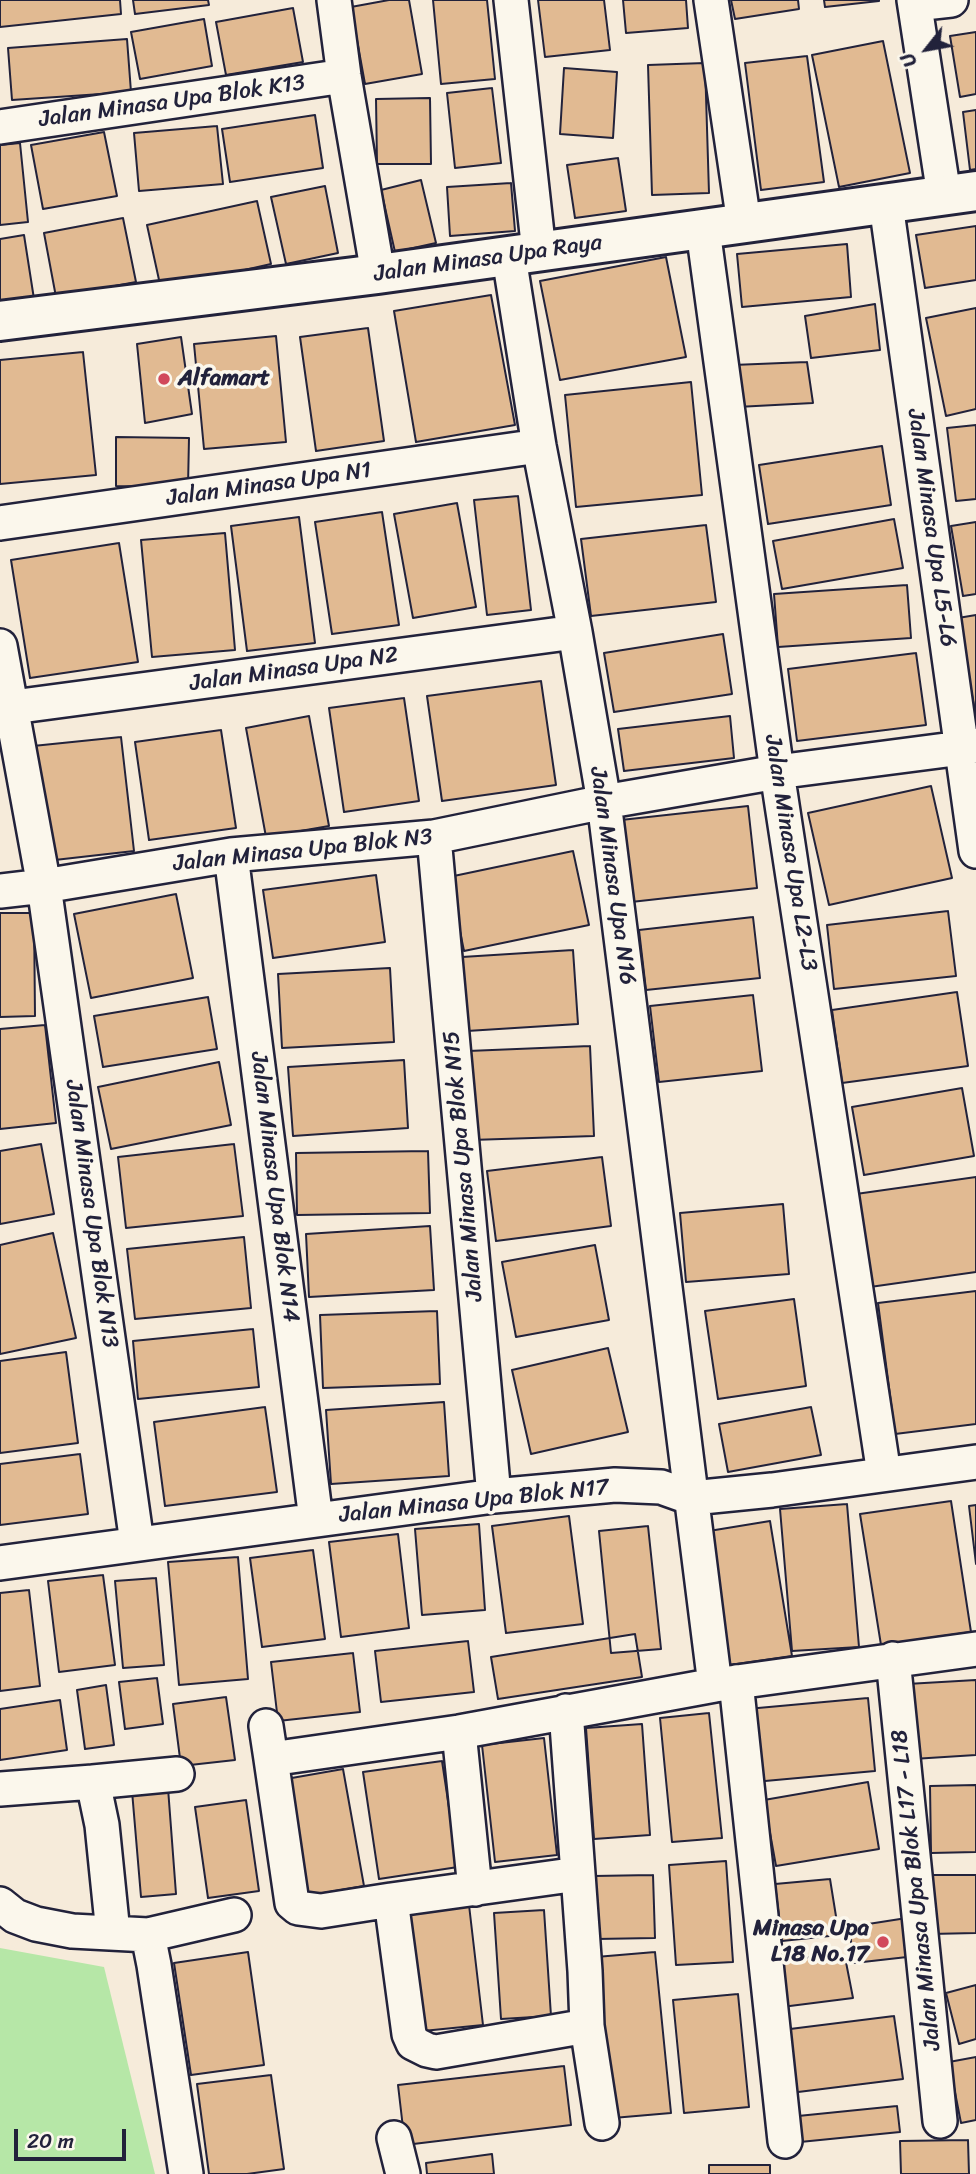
<!DOCTYPE html>
<html>
<head>
<meta charset="utf-8">
<style>
	body { margin:0 }
	#map { position:relative; width:976px; height:2174px; overflow:hidden; background:#f6ebda; font-family:Sriracha,sans-serif }
	canvas { display:block }
	.north { position:absolute; left:892px; top:14px; width:70px; height:70px; -webkit-text-stroke:5px #fbf7ec; paint-order:stroke; rotate:239deg; font-size:19px; font-weight:700; line-height:28px; text-align:center; color:#22223b }
	.north::after { content:''; display:block; margin:auto; width:24px; height:32px; background:#22223b; clip-path:polygon(50% 0,100% 100%,50% 72%,0 100%) }
	.scale { position:absolute; left:14px; top:2129px; width:112px; height:32px; box-sizing:border-box; border:4px solid #22223b; border-top:0; padding-left:9px; font-size:21px; line-height:24px; white-space:nowrap; color:#22223b; -webkit-text-stroke:5px #fbf7ec; paint-order:stroke }
</style>
</head>
<body>
<div id="map">
<canvas width="976" height="2174"></canvas>
<div class="north">U</div>
<div class="scale">20 m</div>
</div>
<script>
const ctx = document.querySelector('canvas').getContext('2d');
ctx.lineJoin = 'round';
function fill(path, color) {
  ctx.fillStyle = color;
  ctx.fill(path, 'evenodd');
}
function shape(rows) {
  const path = new Path2D();
  for (const r of rows) {
    path.moveTo(r[0], r[1]);
    for (let i = 2; i < r.length; i += 2) path.lineTo(r[i], r[i + 1]);
  }
  return path;
}
function stroke(path, color, width, dash) {
  ctx.strokeStyle = color;
  ctx.lineWidth = width;
  ctx.lineCap = dash ? 'butt' : 'round';
  ctx.setLineDash(dash || []);
  ctx.stroke(path);
}
function label(font, color, halo, rows, align = 'center') {
  ctx.font = font + ' Sriracha,sans-serif';
  ctx.lineWidth = 7;
  ctx.setLineDash([]);
  ctx.textBaseline = 'middle';
  ctx.strokeStyle = halo;
  ctx.fillStyle = color;
  for (const [text, x, y, turn = 0] of rows) {
    ctx.save();
    ctx.translate(x, y);
    ctx.rotate((+turn || 0) * Math.PI / 180);
    ctx.textAlign = isNaN(turn) ? turn : align;
    if (halo) ctx.strokeText(text, 0, 0);
    ctx.fillText(text, 0, 0);
    ctx.restore();
  }
}
fill(shape([
	[0,1948,104,1967,155,2174,0,2174]
]), '#b6e7a7');
const building = shape([
	[0,0,120,0,121,14,0,27,0,0],
	[133,0,208,0,209,5,135,14,133,0],
	[389,0,409,0,422,74,365,84,351,7,389,0],
	[433,0,487,0,495,79,441,84,433,0],
	[538,0,604,0,610,50,545,57,538,0],
	[623,0,686,0,688,28,626,33,623,0],
	[731,0,798,0,799,9,735,19,731,0],
	[824,0,879,0,879,1,825,7,824,0],
	[293,8,303,62,226,75,216,22,293,8],
	[204,19,212,66,140,79,131,32,204,19],
	[976,32,976,94,960,97,950,36,976,32],
	[127,39,131,92,12,100,8,48,127,39],
	[883,41,910,173,839,187,812,55,883,41],
	[807,56,824,182,761,190,745,63,807,56],
	[705,63,709,193,652,195,648,65,705,63],
	[564,68,617,72,613,138,560,134,564,68],
	[492,88,501,163,455,168,447,93,492,88],
	[430,98,431,164,377,164,376,99,430,98],
	[976,110,976,169,970,170,963,112,976,110],
	[315,115,323,168,230,182,222,129,315,115],
	[217,126,223,184,139,191,134,133,217,126],
	[104,132,117,196,43,209,31,145,104,132],
	[20,143,28,222,0,225,0,145,20,143],
	[618,158,626,211,575,218,567,165,618,158],
	[421,180,436,243,395,252,381,190,421,180],
	[511,183,515,231,450,236,447,187,511,183],
	[325,186,338,253,286,264,271,197,325,186],
	[257,201,271,264,161,289,147,225,257,201],
	[123,218,136,282,56,297,44,233,123,218],
	[976,226,976,280,925,288,916,235,976,226],
	[24,235,34,299,0,304,0,239,24,235],
	[847,244,851,297,742,307,737,254,847,244],
	[666,257,686,357,560,380,540,281,666,257],
	[491,295,515,425,416,442,394,311,491,295],
	[875,304,880,350,811,358,805,316,875,304],
	[976,308,976,409,946,416,926,318,976,308],
	[368,328,384,441,316,451,300,337,368,328],
	[276,336,286,442,204,449,194,344,276,336],
	[181,337,192,414,145,423,137,344,181,337],
	[83,352,96,475,0,484,0,360,83,352],
	[807,362,813,403,737,407,733,365,807,362],
	[691,382,702,495,576,507,565,395,691,382],
	[976,425,976,499,956,501,947,428,976,425],
	[116,437,189,438,188,487,116,486,116,437],
	[882,446,891,505,768,524,759,465,882,446],
	[518,496,531,610,487,615,474,500,518,496],
	[457,503,476,607,413,618,394,514,457,503],
	[382,512,399,625,332,634,315,522,382,512],
	[299,517,315,643,247,651,231,526,299,517],
	[894,519,903,568,782,589,773,541,894,519],
	[976,522,976,594,963,596,951,526,976,522],
	[706,525,716,602,591,616,581,539,706,525],
	[225,533,235,650,152,657,141,540,225,533],
	[119,543,138,662,30,678,11,560,119,543],
	[907,585,911,638,778,647,774,594,907,585],
	[976,615,976,717,958,618,976,615],
	[723,634,732,694,614,712,604,653,723,634],
	[916,653,926,725,797,741,788,669,916,653],
	[541,681,556,785,442,801,427,696,541,681],
	[404,698,419,801,344,812,329,708,404,698],
	[309,716,329,826,266,837,246,728,309,716],
	[730,716,734,758,624,771,618,729,730,716],
	[221,730,236,828,149,840,135,742,221,730],
	[121,737,134,851,46,861,33,746,121,737],
	[931,786,952,878,829,905,808,813,931,786],
	[748,806,757,888,631,902,621,820,748,806],
	[573,851,589,925,464,951,449,877,573,851],
	[376,875,385,942,273,958,263,890,376,875],
	[176,894,193,978,91,998,74,914,176,894],
	[948,911,956,976,834,989,827,925,948,911],
	[0,913,34,913,35,1016,0,1017,0,913],
	[753,917,760,978,646,990,639,930,753,917],
	[573,950,578,1024,467,1031,462,957,573,950],
	[390,968,394,1042,282,1048,278,974,390,968],
	[957,992,968,1066,842,1083,832,1010,957,992],
	[753,995,762,1071,659,1082,650,1006,753,995],
	[208,997,217,1049,103,1067,94,1016,208,997],
	[45,1025,56,1123,0,1129,0,1029,45,1025],
	[590,1046,594,1136,471,1140,468,1051,590,1046],
	[404,1060,408,1128,293,1136,288,1067,404,1060],
	[219,1062,231,1125,111,1149,98,1087,219,1062],
	[962,1088,974,1156,864,1175,852,1107,962,1088],
	[41,1144,54,1214,0,1224,0,1151,41,1144],
	[234,1144,243,1216,126,1228,118,1157,234,1144],
	[428,1151,430,1213,297,1215,296,1153,428,1151],
	[602,1157,611,1226,496,1241,487,1171,602,1157],
	[976,1177,976,1272,870,1287,856,1194,976,1177],
	[783,1204,789,1274,686,1282,680,1213,783,1204],
	[430,1226,434,1290,309,1297,306,1234,430,1226],
	[53,1233,76,1338,0,1354,0,1245,53,1233],
	[244,1237,251,1308,135,1319,127,1249,244,1237],
	[595,1245,609,1320,516,1337,502,1262,595,1245],
	[976,1291,976,1424,895,1434,878,1303,976,1291],
	[794,1299,806,1386,718,1399,705,1311,794,1299],
	[437,1311,440,1384,323,1388,320,1315,437,1311],
	[253,1329,259,1387,138,1399,133,1341,253,1329],
	[608,1348,628,1432,531,1454,512,1370,608,1348],
	[66,1352,78,1443,0,1453,0,1361,66,1352],
	[444,1402,449,1476,331,1484,326,1410,444,1402],
	[265,1407,277,1492,165,1506,154,1422,265,1407],
	[811,1407,821,1455,728,1472,719,1424,811,1407],
	[80,1454,88,1514,0,1525,0,1464,80,1454],
	[951,1501,971,1632,881,1645,860,1514,951,1501],
	[847,1504,859,1647,792,1651,780,1509,847,1504],
	[976,1505,976,1564,969,1506,976,1505],
	[569,1516,583,1624,506,1633,492,1526,569,1516],
	[770,1521,792,1656,730,1665,709,1531,770,1521],
	[479,1524,485,1610,422,1615,415,1529,479,1524],
	[648,1526,661,1649,611,1653,599,1531,648,1526],
	[398,1534,409,1628,341,1637,329,1542,398,1534],
	[313,1550,325,1639,262,1647,250,1558,313,1550],
	[238,1557,248,1679,179,1685,168,1562,238,1557],
	[103,1575,115,1665,59,1672,48,1581,103,1575],
	[156,1578,164,1665,123,1668,115,1581,156,1578],
	[29,1590,40,1686,0,1691,0,1593,29,1590],
	[635,1634,642,1677,498,1699,491,1657,635,1634],
	[468,1641,474,1692,381,1702,375,1651,468,1641],
	[353,1653,360,1712,278,1721,271,1662,353,1653],
	[157,1678,163,1724,125,1729,119,1682,157,1678],
	[976,1680,976,1755,913,1759,907,1684,976,1680],
	[106,1685,114,1745,85,1749,77,1690,106,1685],
	[226,1697,235,1760,181,1766,173,1704,226,1697],
	[868,1698,875,1771,754,1782,747,1709,868,1698],
	[60,1700,67,1750,0,1760,0,1709,60,1700],
	[709,1713,722,1838,672,1842,660,1718,709,1713],
	[642,1724,650,1835,594,1839,586,1728,642,1724],
	[544,1738,557,1855,495,1862,482,1745,544,1738],
	[442,1761,458,1867,379,1879,363,1772,442,1761],
	[343,1769,364,1886,306,1896,286,1779,343,1769],
	[868,1782,879,1849,776,1866,764,1800,868,1782],
	[976,1785,976,1852,931,1853,930,1786,976,1785],
	[168,1788,176,1894,141,1897,132,1791,168,1788],
	[246,1800,259,1891,208,1898,195,1807,246,1800],
	[726,1861,733,1962,676,1965,669,1865,726,1861],
	[653,1875,655,1938,596,1939,594,1876,653,1875],
	[928,1875,976,1875,976,1933,930,1934,928,1875],
	[830,1879,839,1935,782,1941,775,1884,830,1879],
	[469,1905,483,2025,423,2031,409,1911,469,1905],
	[544,1910,551,2016,501,2019,494,1913,544,1910],
	[913,1917,916,1956,854,1963,849,1927,913,1917],
	[248,1952,264,2065,191,2075,174,1963,248,1952],
	[655,1952,671,2113,613,2118,596,1957,655,1952],
	[845,1957,853,1998,774,2008,768,1958,845,1957],
	[976,1985,976,2039,959,2044,946,1993,976,1985],
	[738,1994,749,2107,684,2113,673,2000,738,1994],
	[894,2016,903,2079,790,2093,782,2030,894,2016],
	[976,2057,976,2120,961,2123,949,2062,976,2057],
	[564,2066,571,2125,405,2145,398,2085,564,2066],
	[271,2075,284,2169,247,2174,209,2174,197,2084,271,2075],
	[897,2106,900,2132,800,2142,798,2116,897,2106],
	[968,2140,969,2174,901,2174,900,2141,968,2140],
	[492,2154,494,2174,427,2174,426,2163,492,2154],
	[709,2165,770,2165,770,2174,709,2174,709,2165]
]);
fill(building, '#e1ba92');
stroke(building, '#22223b', 2);
const minor = shape([
	[334,0,344,76,378,274],
	[511,0,539,252],
	[711,0,744,223],
	[914,0,944,195],
	[915,4,951,0],
	[0,127,344,76],
	[886,204,976,851],
	[703,230,777,772,884,1474],
	[509,257,539,446,575,632,604,802,715,1685],
	[0,523,539,446],
	[0,646,44,886,137,1543],
	[13,707,575,632],
	[434,837,494,1496],
	[231,855,316,1520],
	[0,891,44,886,231,855,434,837,604,802,777,772,976,746],
	[0,1563,494,1496,615,1485,661,1487,692,1498,772,1490,976,1462],
	[893,1659,940,2121],
	[736,1682,785,2141],
	[566,1711,578,1874,585,1971,587,2026,436,2052,427,2050,413,2043,409,2034,391,1900,578,1874],
	[266,1726,271,1759],
	[459,1732,475,1889],
	[93,1782,177,1774],
	[0,1789,93,1782,102,1825,113,1933],
	[391,1900,321,1911,298,1908,292,1903,271,1759,459,1732,715,1685,976,1649],
	[0,1904,15,1916,36,1924,72,1931,148,1935,154,1965,186,2174],
	[148,1935,234,1915],
	[587,2026,602,2123],
	[394,2138,403,2174]
]);
const tertiary = shape([
	[0,321,378,274,976,191]
]);
stroke(minor, '#22223b', 38);
stroke(tertiary, '#22223b', 44);
stroke(minor, '#fbf7ec', 33);
stroke(tertiary, '#fbf7ec', 38);
for (const [x, y, r, color] of [
	[164,379,7,"#d1495b"],
	[883,1942,7,"#d1495b"]
]) {
  const dot = new Path2D();
  dot.arc(x, y, r, 0, 2 * Math.PI);
  ctx.fillStyle = color;
  ctx.fill(dot);
  stroke(dot, '#fbf7ec', 2.5);
}
label('23px', '#22223b', '#fbf7ec', [
	["Jalan Minasa Upa Blok K13",172,102,-8],
	["Jalan Minasa Upa Raya",488,259,-8],
	["Jalan Minasa Upa N1",269,485,-8],
	["Jalan Minasa Upa L5-L6",931,528,82],
	["Jalan Minasa Upa N2",294,670,-8],
	["Jalan Minasa Upa Blok N3",303,851,-6],
	["Jalan Minasa Upa L2-L3",790,853,81],
	["Jalan Minasa Upa N16",612,876,82],
	["Jalan Minasa Upa Blok N15",464,1166,-95],
	["Jalan Minasa Upa Blok N14",274,1187,83],
	["Jalan Minasa Upa Blok N13",91,1214,82],
	["Jalan Minasa Upa Blok N17",474,1502,-6],
	["Jalan Minasa Upa Blok L17 - L18",917,1890,-96]
]);
label('bold 23px', '#22223b', '#fbf7ec', [
	["Alfamart",178,379],
	["Minasa Upa",869,1929,"right"],
	["L18 No.17",869,1955,"right"]
], 'left');
</script>
</body>
</html>
